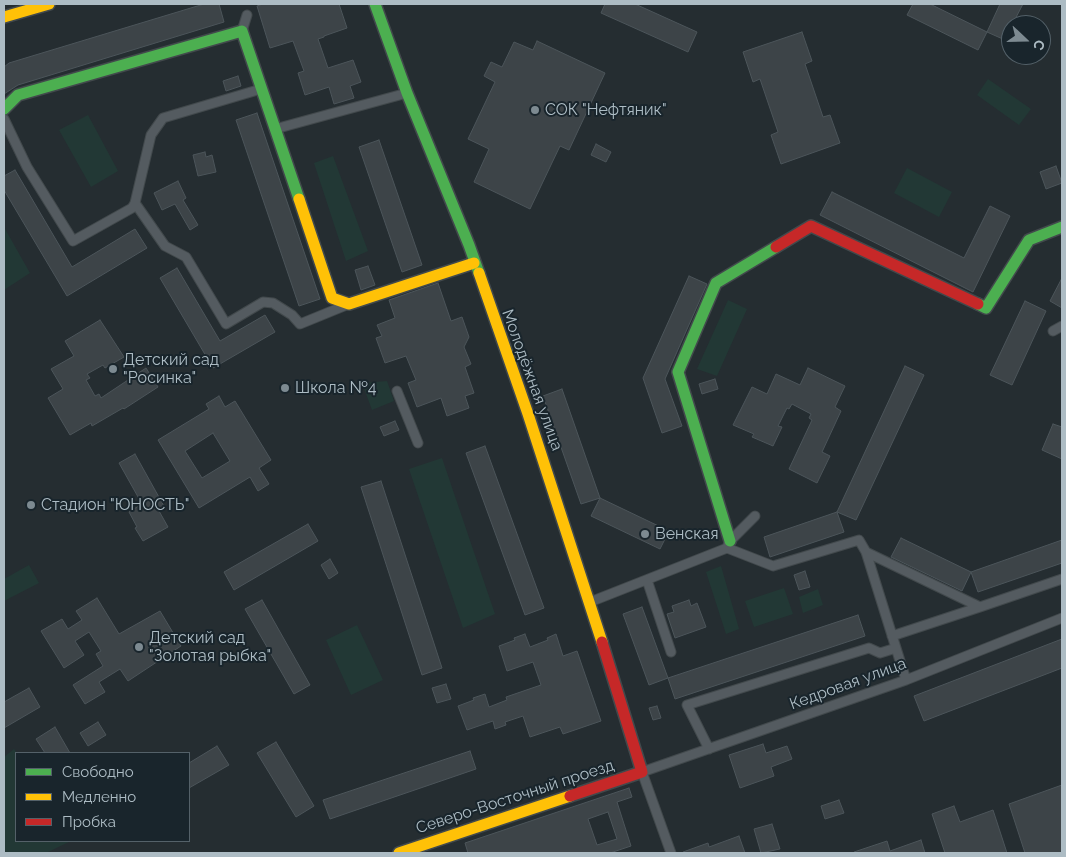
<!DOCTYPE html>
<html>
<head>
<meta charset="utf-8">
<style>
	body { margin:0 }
	#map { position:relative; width:1066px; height:857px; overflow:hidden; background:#252d31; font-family:Raleway,sans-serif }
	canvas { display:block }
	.frame { position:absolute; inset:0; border:5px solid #adbcc4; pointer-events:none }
	.legend { position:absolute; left:15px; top:752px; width:175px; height:90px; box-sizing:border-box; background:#19252c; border:1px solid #546169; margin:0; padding:6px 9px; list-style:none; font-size:15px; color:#adbcc4 }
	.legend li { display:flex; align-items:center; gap:10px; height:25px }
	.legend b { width:25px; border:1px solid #546169 }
	.north { position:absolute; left:1001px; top:15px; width:50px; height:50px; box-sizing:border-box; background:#19252c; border:1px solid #546169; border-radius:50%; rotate:111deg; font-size:14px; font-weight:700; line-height:20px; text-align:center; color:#adbcc4 }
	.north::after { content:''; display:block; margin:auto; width:18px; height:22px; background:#7d8a91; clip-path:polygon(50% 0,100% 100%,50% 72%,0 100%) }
</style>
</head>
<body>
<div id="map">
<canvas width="1066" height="857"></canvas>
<div class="frame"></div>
<ul class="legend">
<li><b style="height:6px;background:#4caf50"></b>Свободно</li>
<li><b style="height:6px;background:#ffc107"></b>Медленно</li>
<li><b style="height:6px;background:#c62828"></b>Пробка</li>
</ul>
<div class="north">С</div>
</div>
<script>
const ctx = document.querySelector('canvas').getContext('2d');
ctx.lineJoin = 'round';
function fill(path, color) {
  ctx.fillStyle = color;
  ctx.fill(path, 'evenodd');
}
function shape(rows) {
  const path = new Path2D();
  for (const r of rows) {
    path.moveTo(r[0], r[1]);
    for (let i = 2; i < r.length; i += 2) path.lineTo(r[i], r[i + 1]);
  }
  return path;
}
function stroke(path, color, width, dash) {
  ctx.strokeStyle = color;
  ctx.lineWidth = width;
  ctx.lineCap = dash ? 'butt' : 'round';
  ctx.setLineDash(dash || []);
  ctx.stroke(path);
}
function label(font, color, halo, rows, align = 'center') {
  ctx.font = font + ' Raleway,sans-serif';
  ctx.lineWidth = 4;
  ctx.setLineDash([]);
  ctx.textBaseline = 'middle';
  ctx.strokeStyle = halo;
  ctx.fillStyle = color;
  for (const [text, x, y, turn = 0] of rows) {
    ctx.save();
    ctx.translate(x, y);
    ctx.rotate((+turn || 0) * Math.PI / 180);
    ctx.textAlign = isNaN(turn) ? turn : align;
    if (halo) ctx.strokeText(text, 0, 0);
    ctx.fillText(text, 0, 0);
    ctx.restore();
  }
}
fill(shape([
	[988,79,1031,109,1019,125,977,95],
	[88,115,118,171,91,187,59,130],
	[333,156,368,251,346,261,314,163],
	[907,168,952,192,939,217,894,193],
	[4,227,30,273,4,290],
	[728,300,747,309,717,376,697,369],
	[387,381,394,401,372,410,362,383],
	[442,458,495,614,463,628,409,469],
	[29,565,39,583,4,601,4,579],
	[721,566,739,629,726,634,706,572],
	[784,588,793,614,754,627,745,601],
	[818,589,823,605,803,613,799,597],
	[357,625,383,680,351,695,326,640],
	[14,749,17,753,16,841,71,841,46,853,4,853,4,757]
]), '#223835');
const building = shape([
	[204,4,219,4,224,22,18,85,4,94,4,67,9,63,204,4],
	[263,4,339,4,347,28,324,36,324,37,318,39,328,68,353,60,361,82,350,86,354,98,334,104,329,87,305,95,298,73,304,71,293,41,270,48,257,6,263,4],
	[605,4,635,4,697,32,688,52,601,13,605,4],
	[913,4,930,4,987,32,978,50,907,15,913,4],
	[1000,4,1023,4,1012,25,1011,25,1005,40,987,32,1000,4],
	[802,32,812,61,805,64,823,117,830,115,840,143,781,164,771,135,778,132,760,79,753,82,743,52,802,32],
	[537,41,605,73,569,150,560,146,530,209,474,182,489,149,468,139,495,82,484,76,491,62,502,67,514,42,533,50,537,41],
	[238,76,241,86,226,91,223,81,238,76],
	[257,113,320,299,299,306,236,120,257,113],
	[379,140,422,265,402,272,359,147,379,140],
	[596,144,611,152,606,162,591,155,596,144],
	[205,152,206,157,212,155,216,172,198,176,193,155,205,152],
	[1056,166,1062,183,1046,189,1040,172,1056,166],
	[15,170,72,267,135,229,147,248,67,296,4,190,4,176,15,170],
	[178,181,186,198,183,200,198,225,190,230,175,204,162,210,154,193,178,181],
	[832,192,964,258,990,206,1010,216,973,292,820,215,832,192],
	[368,266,375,285,361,290,355,270,368,266],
	[177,268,220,341,265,315,275,332,213,368,160,278,177,268],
	[689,276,707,284,665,379,682,426,662,433,643,378,689,276],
	[1062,278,1062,308,1050,301,1062,278],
	[438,283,451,321,462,317,469,337,464,347,471,364,465,367,474,393,465,396,469,408,447,416,441,398,417,407,408,383,416,380,406,356,385,363,376,338,382,336,377,325,395,318,389,300,438,283],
	[1025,301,1046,311,1012,385,990,375,1025,301],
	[100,320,124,357,105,368,103,365,87,374,90,378,86,380,95,396,99,394,101,398,146,368,158,387,124,409,123,408,92,426,91,423,70,435,48,398,63,389,51,369,74,356,65,341,100,320],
	[905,366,924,375,856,520,837,512,905,366],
	[808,368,845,386,835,407,841,411,822,452,830,456,817,483,789,469,812,420,809,418,811,414,792,404,789,409,787,408,778,426,782,427,773,446,752,437,754,434,733,425,752,387,767,394,776,374,800,385,808,368],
	[715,379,718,389,702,394,699,384,715,379],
	[562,389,600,498,581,504,543,396,562,389],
	[219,396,225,407,235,401,271,460,259,468,269,484,258,491,250,477,199,508,158,440,209,409,206,404,219,396],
	[213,433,230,461,202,478,185,451,213,433],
	[395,421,399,430,384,436,380,427,395,421],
	[1053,424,1062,427,1062,459,1042,450,1053,424],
	[485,446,544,608,525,615,466,453,485,446],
	[135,454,165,508,159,511,168,527,143,541,135,528,137,527,129,512,142,504,119,463,135,454],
	[381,481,442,668,422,675,361,487,381,481],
	[600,498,669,531,660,549,591,516,600,498],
	[837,512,844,532,770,557,764,537,837,512],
	[308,524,318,541,234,590,224,572,308,524],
	[901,538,971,572,962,591,891,557,901,538],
	[1062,540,1062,563,978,592,971,572,1062,540],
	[330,559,338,573,329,579,321,565,330,559],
	[805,571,810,587,799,590,794,575,805,571],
	[97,598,119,634,160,611,181,646,128,681,120,669,99,682,105,692,85,704,73,685,103,666,96,654,101,651,89,632,75,641,84,655,64,668,41,631,62,619,68,629,82,620,76,611,97,598],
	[262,600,310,685,294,694,245,609,262,600],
	[689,600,691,606,697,603,706,627,675,638,667,614,674,612,672,606,689,600],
	[642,607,668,678,649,685,623,614,642,607],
	[858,615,865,636,675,699,668,678,858,615],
	[525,634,530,647,548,640,547,638,556,634,563,656,577,651,601,721,563,734,560,727,530,737,523,716,505,722,506,725,495,729,493,721,467,730,458,706,474,700,473,698,485,694,489,707,507,700,506,697,541,685,533,662,507,671,499,646,515,640,514,638,525,634],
	[1062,639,1062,668,924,721,914,696,1062,639],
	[446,684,451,699,437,703,432,688,446,684],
	[29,688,40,707,4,728,4,702,29,688],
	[657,706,661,718,653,720,649,708,657,706],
	[98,722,106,735,88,746,80,733,98,722],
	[55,727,70,753,45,753,36,739,55,727],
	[276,742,314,806,296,817,257,753,276,742],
	[763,744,766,753,787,746,792,759,771,767,774,776,740,788,729,755,763,744],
	[217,746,229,765,189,788,189,763,217,746],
	[470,751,476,769,330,819,323,800,470,751],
	[1062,785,1062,853,1025,853,1009,804,1062,785],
	[629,788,632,797,617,802,631,846,610,853,468,853,465,843,629,788],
	[608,812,617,839,597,845,588,819,608,812],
	[839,800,844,813,825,819,821,806,839,800],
	[954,806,960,822,993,810,1007,853,945,853,932,814,954,806],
	[772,824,780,849,761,853,754,829,772,824],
	[739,836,745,853,683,853,683,852,708,843,709,847,739,836],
	[921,840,925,853,855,853,854,852,887,841,890,851,921,840]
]);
fill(building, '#3d4448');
stroke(building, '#4c555a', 1);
const street = shape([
	[242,31,247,15],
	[4,119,27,167,73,241,132,208,135,203,151,135,163,118,261,89],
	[275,129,407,93],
	[135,203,165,246,186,257,226,324,263,302,273,303,292,315,300,324,349,304],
	[1053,331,1062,326],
	[397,391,418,443],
	[728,545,730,541,755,516],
	[866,552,980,607,1062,579],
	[647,580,671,652],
	[590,602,727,548,773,566,859,540,866,552,906,680],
	[892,636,980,607],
	[709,749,687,705,869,648,880,653,896,648],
	[671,853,642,772,906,680,1062,618]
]);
const fast = shape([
	[375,4,407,93,469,245,479,273],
	[4,109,18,95,242,31,299,199],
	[978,304,986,308,1029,240,1062,227],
	[730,541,678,372,716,283,776,247]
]);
const slow = shape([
	[4,17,49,4],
	[299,199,332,298,349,304,474,263],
	[479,273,528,414,602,642],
	[399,853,570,796]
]);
const jam = shape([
	[776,247,811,226,978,304],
	[570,796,642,772,602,642]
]);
stroke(street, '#42494c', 11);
stroke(fast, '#42494c', 14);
stroke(slow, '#42494c', 14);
stroke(jam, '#42494c', 14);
stroke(street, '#545b60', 9);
stroke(fast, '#4caf50', 11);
stroke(slow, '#ffc107', 11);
stroke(jam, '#c62828', 11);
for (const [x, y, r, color] of [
	[535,110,5,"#7d8a91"],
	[113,369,5,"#7d8a91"],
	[285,388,5,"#7d8a91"],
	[31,505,5,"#7d8a91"],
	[645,534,5,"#7d8a91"],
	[139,647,5,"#7d8a91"]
]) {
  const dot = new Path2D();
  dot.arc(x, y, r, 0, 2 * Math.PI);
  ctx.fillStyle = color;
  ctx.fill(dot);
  stroke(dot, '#19252c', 2);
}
label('16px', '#adbcc4', '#19252c', [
	["СОК \"Нефтяник\"",545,110],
	["Детский сад",123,360],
	["\"Росинка\"",123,378],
	["Школа №4",295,388],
	["Стадион \"ЮНОСТЬ\"",41,505],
	["Венская",655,534],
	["Детский сад",149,638],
	["\"Золотая рыбка\"",149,656]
], 'left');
label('16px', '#adbcc4', '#19252c', [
	["Молодёжная улица",532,380,70],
	["Кедровая улица",848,684,-20],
	["Северо-Восточный проезд",515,797,-18]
]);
</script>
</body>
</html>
